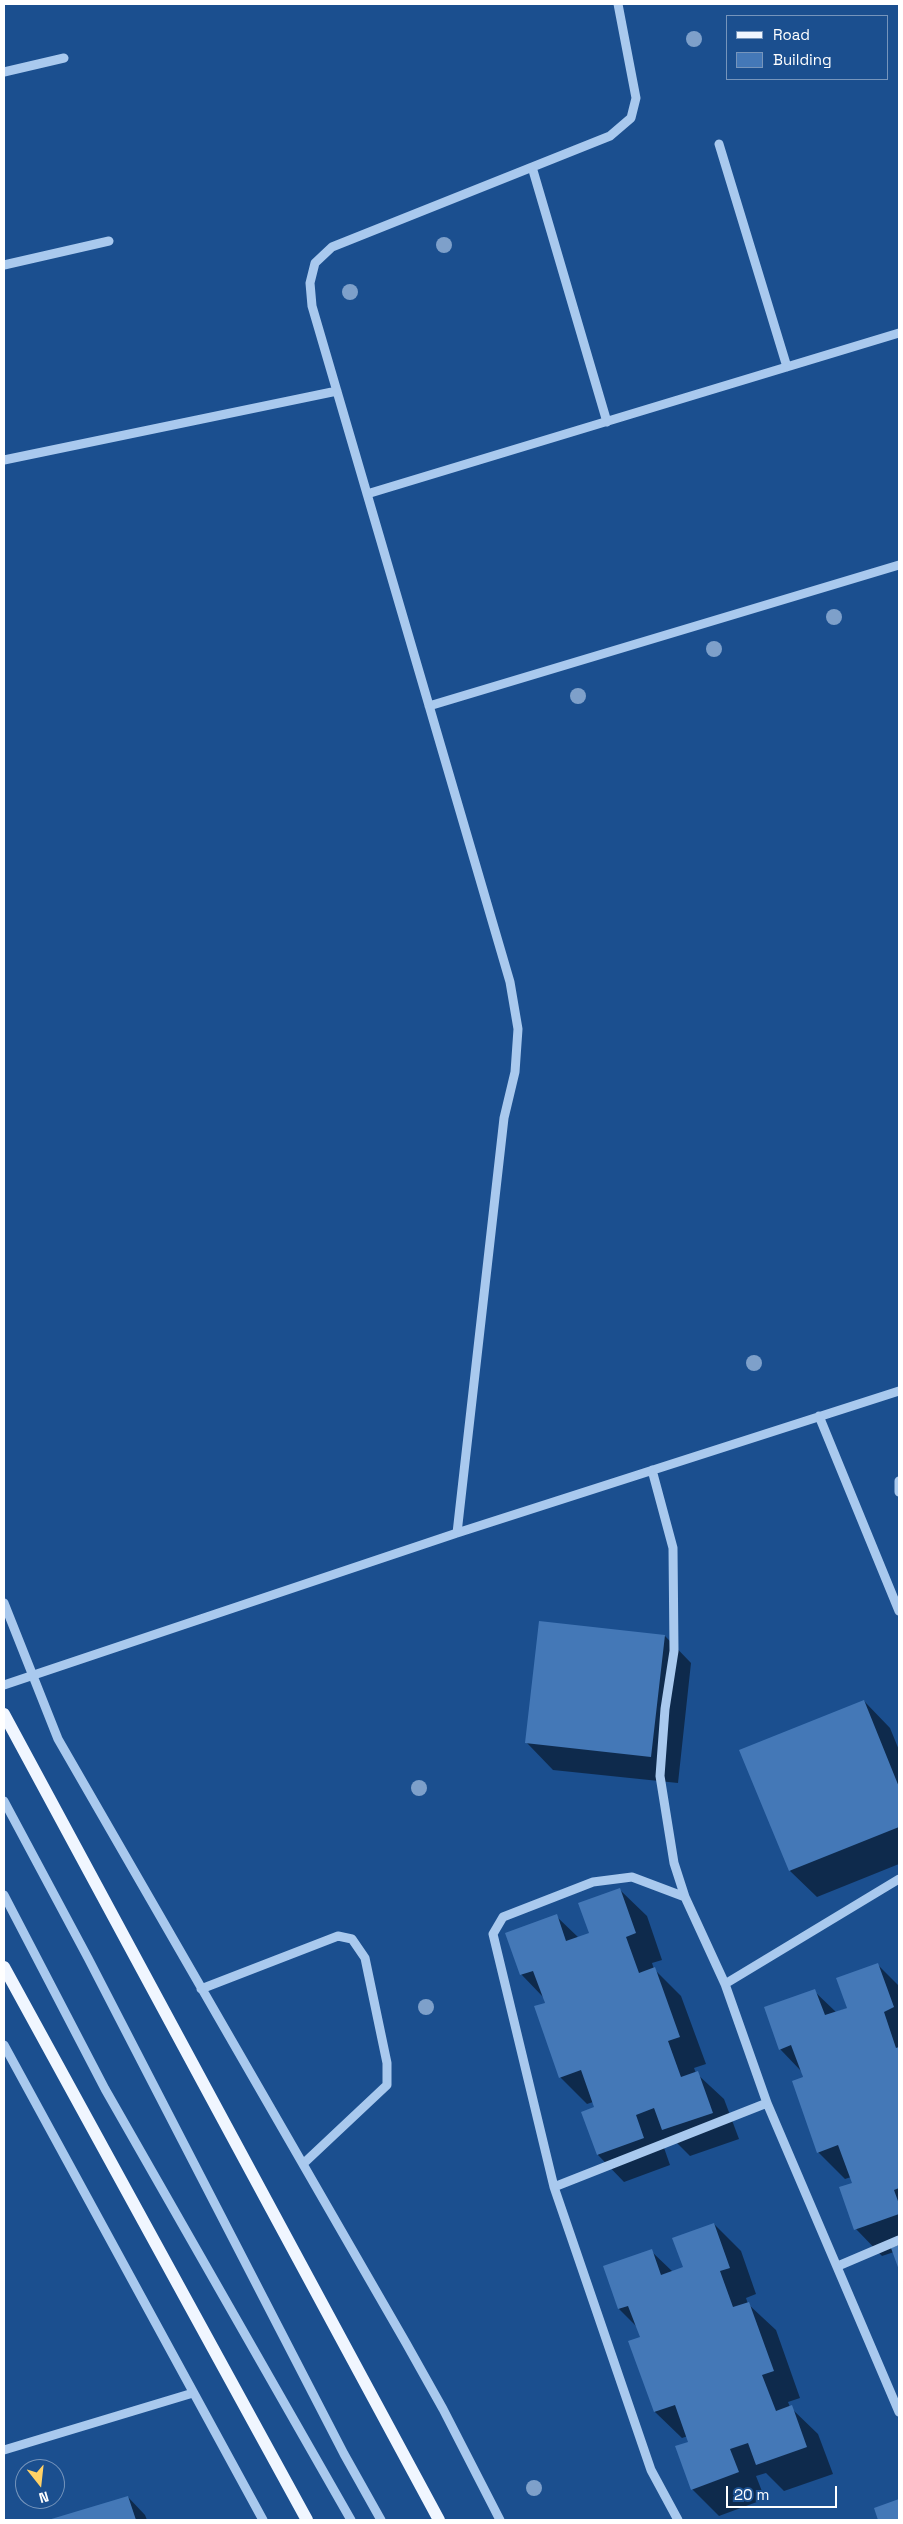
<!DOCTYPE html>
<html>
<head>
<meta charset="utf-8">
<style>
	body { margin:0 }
	#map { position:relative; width:903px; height:2524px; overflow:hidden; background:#1b4f8f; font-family:"Space Grotesk",sans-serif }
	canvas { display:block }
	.frame { position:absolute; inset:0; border:5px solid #fff; pointer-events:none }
	.legend { position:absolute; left:726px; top:15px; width:162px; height:65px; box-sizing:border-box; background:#1b4f8f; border:1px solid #7695bc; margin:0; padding:6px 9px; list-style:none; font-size:15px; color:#fff }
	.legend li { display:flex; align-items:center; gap:10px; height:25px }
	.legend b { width:25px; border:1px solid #7695bc }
	.north { position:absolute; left:15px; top:2459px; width:50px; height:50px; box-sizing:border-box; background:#1b4f8f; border:1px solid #7695bc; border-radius:50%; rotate:164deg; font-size:14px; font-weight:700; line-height:20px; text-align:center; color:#fff }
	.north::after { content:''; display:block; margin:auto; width:18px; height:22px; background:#ffd166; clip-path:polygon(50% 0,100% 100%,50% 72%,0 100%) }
	.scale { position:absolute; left:726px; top:2486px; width:111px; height:22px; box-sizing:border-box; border:2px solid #fff; border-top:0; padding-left:6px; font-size:15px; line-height:18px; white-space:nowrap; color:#fff; -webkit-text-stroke:4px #1b4f8f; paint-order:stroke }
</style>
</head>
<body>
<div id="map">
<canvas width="903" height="2524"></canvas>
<div class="frame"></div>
<ul class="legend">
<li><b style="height:6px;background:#f0f6ff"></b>Road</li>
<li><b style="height:14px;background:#4478b7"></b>Building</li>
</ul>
<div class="north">N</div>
<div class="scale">20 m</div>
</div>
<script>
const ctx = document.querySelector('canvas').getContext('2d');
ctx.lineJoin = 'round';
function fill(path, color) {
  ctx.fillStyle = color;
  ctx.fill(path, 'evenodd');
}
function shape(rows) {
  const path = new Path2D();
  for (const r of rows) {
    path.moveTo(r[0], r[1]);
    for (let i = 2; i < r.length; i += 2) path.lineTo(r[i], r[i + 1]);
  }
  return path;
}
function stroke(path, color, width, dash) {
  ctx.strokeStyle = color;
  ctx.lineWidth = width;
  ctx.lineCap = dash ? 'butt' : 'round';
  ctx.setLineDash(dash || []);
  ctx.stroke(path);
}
fill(shape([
	[665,1636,691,1663,678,1783,553,1770,527,1743],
	[864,1701,890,1728,899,1750,899,1864,817,1897,790,1871],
	[620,1890,647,1916,662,1960,652,1963,654,1969,681,1996,706,2064,694,2068,696,2073,724,2099,739,2139,690,2156,672,2138,662,2142,670,2165,624,2182,598,2155,583,2113,596,2108,593,2102,587,2104,560,2077,544,1998,521,1974,556,1916,579,1938,590,1934],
	[878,1965,899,1986,899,2267,894,2252,882,2256,856,2229,854,2183,851,2177,845,2179,818,2152,802,2072,780,2049,814,1991,836,2012,848,2008],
	[714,2224,741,2251,756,2294,746,2298,748,2304,776,2330,800,2398,788,2402,790,2407,818,2434,833,2474,784,2491,766,2473,756,2476,765,2499,719,2516,692,2489,690,2443,688,2436,682,2438,655,2412,641,2338,637,2327,619,2309,651,2251,673,2272,685,2268],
	[128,2497,145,2515,147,2520,51,2520]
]), '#0007');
fill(shape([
	[539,1621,665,1635,651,1757,525,1743],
	[864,1700,899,1787,899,1827,789,1871,739,1750],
	[620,1888,636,1933,626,1937,639,1973,655,1967,680,2037,668,2041,681,2077,698,2071,713,2113,662,2130,654,2108,636,2115,644,2138,597,2155,581,2112,594,2107,581,2070,559,2078,534,2006,545,2003,533,1971,520,1975,505,1933,557,1914,566,1941,589,1933,578,1903],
	[878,1963,894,2007,884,2012,896,2048,899,2047,899,2188,894,2190,899,2204,899,2214,854,2230,839,2187,852,2183,838,2145,817,2153,792,2081,803,2077,791,2045,779,2050,764,2007,815,1989,825,2015,847,2008,836,1978],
	[714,2223,730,2268,720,2271,733,2307,749,2302,774,2371,762,2375,776,2411,792,2405,807,2447,756,2465,748,2443,730,2449,739,2472,691,2490,675,2446,688,2442,675,2405,654,2412,628,2341,640,2337,628,2306,618,2309,603,2266,652,2249,661,2275,683,2267,672,2238],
	[899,2245,899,2270,891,2248],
	[128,2496,136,2520,48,2520],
	[899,2499,899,2520,878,2520,874,2508]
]), '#4478b7');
stroke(shape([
	[4,72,64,58],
	[719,144,787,367],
	[532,167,607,422],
	[4,265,109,241],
	[4,460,337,391],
	[367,494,899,333],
	[429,706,899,565],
	[819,1416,899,1611],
	[652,1470,673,1548,674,1651,665,1709,660,1776,674,1863,685,1897,725,1984,767,2103,899,2412],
	[899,1481,899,1492],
	[457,1533,504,1118,515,1072,518,1029,510,982,312,306,310,283,315,263,332,247,610,136,631,118,636,98,618,4],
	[4,1603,58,1739,406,2343,443,2409,500,2520],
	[4,1685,457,1533,899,1391],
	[4,1801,88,1958,344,2454,381,2520],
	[4,1895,105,2089,351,2520],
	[725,1984,899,1879],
	[201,1989,338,1936,352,1939,365,1958,387,2063,387,2085,303,2164],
	[4,2045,263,2520],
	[554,2187,767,2103],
	[838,2266,899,2240],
	[4,2450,193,2393],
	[678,2520,651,2470,554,2187,493,1934,503,1917,593,1882,632,1877,685,1897]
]), '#a9c9ee', 9);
stroke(shape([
	[4,1714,439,2520],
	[4,1967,307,2520]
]), '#f0f6ff', 12);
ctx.fillStyle = '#7ea0ca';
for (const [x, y] of [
	[694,39],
	[444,245],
	[350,292],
	[834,617],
	[714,649],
	[578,696],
	[754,1363],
	[419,1788],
	[426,2007],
	[534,2488]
]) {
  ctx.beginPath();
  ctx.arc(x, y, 8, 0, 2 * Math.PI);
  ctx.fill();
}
</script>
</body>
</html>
